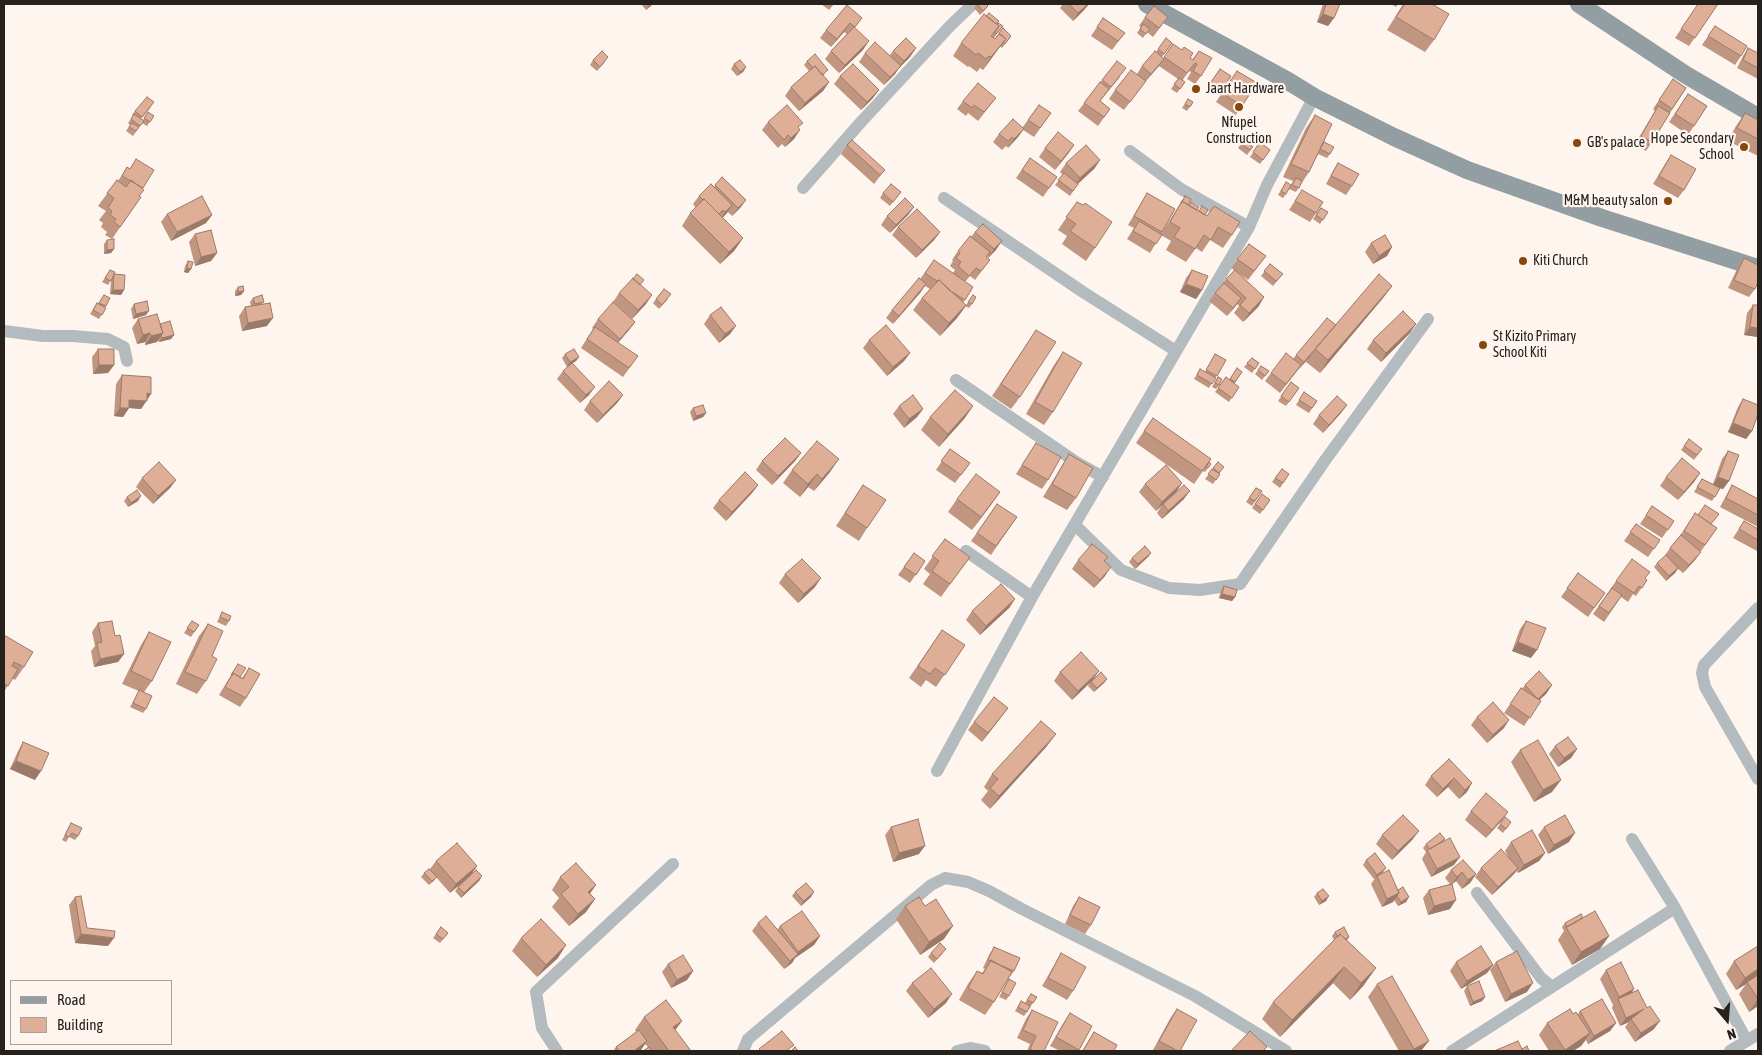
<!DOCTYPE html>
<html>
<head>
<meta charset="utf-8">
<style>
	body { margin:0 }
	#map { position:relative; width:1762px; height:1055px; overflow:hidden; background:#fef5ef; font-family:"Asap Condensed",sans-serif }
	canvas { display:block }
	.frame { position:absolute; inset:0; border:5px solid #27211e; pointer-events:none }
	.legend { position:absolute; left:10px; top:980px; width:162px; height:65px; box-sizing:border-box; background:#fef5ef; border:1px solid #a8a09b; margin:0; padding:6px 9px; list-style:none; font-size:15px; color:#27211e }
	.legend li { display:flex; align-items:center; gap:10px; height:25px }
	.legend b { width:25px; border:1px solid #a8a09b }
	.north { position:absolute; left:1702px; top:995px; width:50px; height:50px; -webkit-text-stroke:4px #fef5ef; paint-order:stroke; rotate:162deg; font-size:14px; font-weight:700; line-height:20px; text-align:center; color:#27211e }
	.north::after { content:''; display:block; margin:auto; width:18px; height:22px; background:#27211e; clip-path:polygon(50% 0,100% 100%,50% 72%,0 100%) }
</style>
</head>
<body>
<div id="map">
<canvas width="1762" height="1055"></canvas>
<div class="frame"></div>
<ul class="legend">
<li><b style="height:6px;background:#929ea2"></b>Road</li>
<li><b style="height:14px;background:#dfae96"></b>Building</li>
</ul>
<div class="north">N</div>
</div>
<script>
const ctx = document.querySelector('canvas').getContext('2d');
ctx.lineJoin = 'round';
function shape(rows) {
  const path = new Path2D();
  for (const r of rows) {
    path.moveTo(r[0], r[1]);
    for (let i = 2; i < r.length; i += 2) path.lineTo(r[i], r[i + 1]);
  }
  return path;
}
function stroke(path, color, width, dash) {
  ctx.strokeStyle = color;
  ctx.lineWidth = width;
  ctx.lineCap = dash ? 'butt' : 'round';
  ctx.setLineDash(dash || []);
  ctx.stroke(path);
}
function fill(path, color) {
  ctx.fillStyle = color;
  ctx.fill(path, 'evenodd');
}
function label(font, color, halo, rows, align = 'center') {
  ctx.font = font + ' "Asap Condensed",sans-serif';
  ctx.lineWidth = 4.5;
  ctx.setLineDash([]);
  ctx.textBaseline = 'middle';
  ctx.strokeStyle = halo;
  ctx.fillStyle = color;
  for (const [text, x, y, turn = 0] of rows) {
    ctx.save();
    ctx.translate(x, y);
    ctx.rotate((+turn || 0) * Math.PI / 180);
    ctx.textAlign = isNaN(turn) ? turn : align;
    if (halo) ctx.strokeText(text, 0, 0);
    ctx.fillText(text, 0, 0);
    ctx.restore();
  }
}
stroke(shape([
	[1130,151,1181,189,1249,227],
	[803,188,861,122,950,26,973,4],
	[944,198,1083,292,1176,351],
	[4,331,43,336,73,336,108,339,124,347,127,361],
	[956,380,1076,462,1103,477],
	[1075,525,1121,570,1169,588,1200,590,1240,584,1326,459,1428,319],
	[966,551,1032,597],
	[1758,608,1704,665,1702,673,1705,687,1758,779],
	[937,771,1032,597,1249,227,1267,185,1314,97],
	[1632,839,1675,908,1747,1041],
	[1477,893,1541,978,1552,987],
	[557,1051,542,1028,536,992,673,864],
	[743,1051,748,1039,931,885,945,878,968,882,989,891,1022,909,1195,996,1286,1051],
	[957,1051,970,1048,985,1051],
	[1452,1051,1675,908],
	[1730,1051,1758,1034]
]), '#b3bbbe', 12);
stroke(shape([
	[1147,4,1288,81,1314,97,1394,137,1467,170,1602,218,1758,268],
	[1579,4,1686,75,1758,117]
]), '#929ea2', 18);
fill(shape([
	[641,4,653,4,646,10],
	[821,4,834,4,829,10],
	[977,4,988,6,985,10,980,15,974,8],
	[1063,4,1089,4,1084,10,1073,21,1060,8],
	[1323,4,1340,4,1334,18,1328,26,1317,22],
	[1391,4,1398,4,1396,7],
	[1403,4,1432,4,1434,40,1425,52,1387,30],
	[1698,4,1718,4,1689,46,1675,38],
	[847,5,863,50,839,73,825,59,831,51,847,34,844,32,831,47,820,38,826,30],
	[1145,17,1162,25,1153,37,1147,32,1143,38,1137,33,1141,27,1139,26],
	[1103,18,1125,33,1112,50,1091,36],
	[997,24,1003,26,994,38,995,39,999,33,1011,36,1002,48,1000,46,983,70,980,68,977,72,969,66,968,67,953,56,961,43],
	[1715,26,1741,56,1735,65,1702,45],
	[1166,38,1172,43,1162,57,1164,58,1173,44,1192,60,1199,51,1201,76,1195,84,1187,79,1191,72,1189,71,1182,81,1185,82,1177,93,1171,89,1178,79,1159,66,1145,82,1124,110,1109,99,1115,90,1137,74,1142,66,1156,52],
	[916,48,910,57,899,68,895,74,884,85,859,62,865,53,890,55,893,51],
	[1748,48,1758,53,1758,79,1737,68,1743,56],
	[593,60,605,62,597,71,590,65],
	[807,61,825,74,823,76,829,82,823,91,799,111,785,96,791,87,809,71,804,65],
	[1117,61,1120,77,1100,101,1110,109,1098,126,1078,111],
	[734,64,746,67,743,72,737,76,731,69],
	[1220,69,1231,76,1220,94,1208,87],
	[1237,71,1257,83,1236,115,1216,102],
	[840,76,873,98,861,110,834,84],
	[1673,79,1686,88,1670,113,1652,142,1646,151,1635,144,1655,111,1653,109],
	[1688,94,1707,106,1688,135,1669,122],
	[996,98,978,121,968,113,966,116,957,109,963,101],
	[1188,99,1193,102,1187,111,1182,108],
	[1039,105,1051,113,1034,137,1023,130,1018,137,1008,148,1006,146,1002,150,993,142,999,134,1022,128],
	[151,107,141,119,143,120,148,112,154,116,147,126,142,123,133,136,126,131,130,125,128,123,133,116,132,115,135,111],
	[1745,113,1758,120,1758,156,1728,141,1736,126],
	[1315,115,1324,142,1330,154,1327,158,1318,154,1309,172,1296,192,1289,189,1293,181,1283,177,1306,128],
	[768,122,799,129,794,139,785,147,782,144,778,148,762,130],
	[1244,140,1253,147,1247,155,1238,148],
	[1260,142,1270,150,1260,164,1250,157],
	[847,145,885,170,874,184,841,154],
	[1074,145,1055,170,1039,157,1045,148],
	[1671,155,1684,190,1678,198,1653,184,1665,164],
	[1030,158,1057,177,1043,197,1016,178],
	[136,159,143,189,139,196,141,197,112,239,105,235,107,232,101,227,103,223,99,220,106,211,98,206,117,180,118,181,127,167,130,169],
	[1100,160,1094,169,1078,184,1070,196,1055,185,1063,175,1060,172,1066,163],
	[1338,163,1352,186,1346,195,1326,184,1333,171],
	[722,177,746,200,740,208,732,216,728,212,722,218,743,238,734,251,720,264,682,226,690,213,696,208,693,204,699,196,714,187],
	[1286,182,1286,194,1283,198,1278,195],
	[1302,190,1316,213,1310,222,1289,210],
	[901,192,890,206,880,198,883,193],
	[1147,193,1175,209,1161,234,1185,196,1188,205,1207,216,1214,206,1232,235,1223,248,1210,240,1202,252,1196,248,1186,262,1166,250,1171,241,1161,235,1150,253,1127,239,1134,228,1128,225],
	[1077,202,1083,205,1095,248,1086,261,1062,244,1067,236,1058,230],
	[914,207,908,215,890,233,881,225,887,216],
	[1321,208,1328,212,1320,224,1313,219],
	[167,214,212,215,206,223,171,241,161,222],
	[898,227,940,232,934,240,916,258,892,235],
	[975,232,996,250,988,258,987,256,986,257,990,260,975,280,970,276,965,282,973,287,963,303,966,305,973,295,972,304,969,308,965,306,966,306,957,318,940,336,913,310,922,298,930,289,925,286,920,293,893,324,886,318,892,310,920,279,934,260,953,273,955,270,950,266,953,261,952,260,958,251,971,237],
	[195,234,217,253,211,261,195,266,189,242],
	[107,240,114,249,111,253,104,254,104,244],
	[1371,243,1392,247,1387,256,1373,264,1365,252],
	[1249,244,1266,256,1248,280,1238,273,1259,306,1243,322,1234,313,1239,306,1237,304,1227,316,1209,301,1226,279,1234,270,1231,268],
	[1744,258,1755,289,1749,297,1728,288,1738,267],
	[188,261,191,269,188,273,184,272,185,266],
	[1270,264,1283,274,1273,286,1261,276],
	[110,270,124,290,121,295,110,294,111,280,108,285,102,282],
	[1192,270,1202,290,1196,299,1180,292,1186,278],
	[641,285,646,304,632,319,613,302,619,293],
	[1392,286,1383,298,1320,373,1306,362,1309,358,1298,370,1280,393,1265,381,1271,373,1293,359,1296,355,1336,325],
	[238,287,244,291,241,295,235,296,235,291],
	[104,295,110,298,105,308,106,308,99,319,90,314,97,303,98,304],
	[253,298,264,302,262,304,267,326,242,331,239,316,245,307,251,306,250,302],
	[656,299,668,299,659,309,653,303],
	[134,304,146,315,133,319,131,309],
	[1753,305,1758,337,1744,335,1747,313],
	[710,315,730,334,719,343,704,324],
	[138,319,160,324,174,335,171,339,159,342,158,340,157,342,145,345,145,342,137,344,132,328],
	[598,319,635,322,629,330,618,343,638,356,623,377,581,348,593,329,592,328],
	[1036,330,1020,397,1011,409,992,396],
	[1410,333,1381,362,1367,349,1373,340],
	[869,340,910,353,904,361,887,376,863,348],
	[98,349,114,365,108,373,93,374,92,357],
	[1063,352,1053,412,1044,425,1026,414,1054,365],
	[565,354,579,357,576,361,572,363,589,395,580,403,557,379,563,371,569,366,567,367,562,358],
	[1215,354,1226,360,1209,388,1194,379,1200,369,1205,372],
	[1252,358,1259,363,1252,373,1244,367],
	[1261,366,1269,371,1262,380,1255,374],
	[1237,368,1242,372,1234,384,1239,387,1229,402,1215,392,1226,377,1229,380],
	[122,375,151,394,141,409,129,408,123,417,114,416,116,384],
	[1218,377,1219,385,1216,389,1212,387],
	[1291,382,1299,388,1286,406,1278,401],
	[1304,392,1317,401,1309,413,1296,405],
	[623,395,617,403,597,423,584,410,590,401],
	[1743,399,1752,431,1746,439,1728,432,1738,407],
	[1347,405,1341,413,1323,433,1313,424,1319,415],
	[899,406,923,409,917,417,904,428,893,414],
	[973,406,964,419,939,447,921,430,930,417],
	[693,408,706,413,703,417,693,421,690,412],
	[1152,419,1211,464,1205,472,1203,471,1194,484,1136,443],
	[1036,443,1048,480,1042,489,1016,474],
	[1684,446,1702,449,1694,460,1681,450],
	[950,449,970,463,955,483,936,470],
	[1728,451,1729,481,1723,489,1720,488,1712,501,1694,492,1702,479,1713,484,1722,459],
	[801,453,795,461,772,485,756,470,762,461],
	[1069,454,1076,498,1067,510,1043,497,1061,467],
	[1218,462,1219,474,1220,474,1213,484,1205,479],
	[792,470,830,472,814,491,808,487,800,497,783,483],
	[1700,473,1694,482,1678,500,1660,486,1666,477],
	[1289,474,1280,488,1272,482,1275,478],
	[142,478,176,480,170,488,153,504,136,487],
	[1182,483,1176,492,1184,499,1162,519,1157,513,1162,505,1156,511,1139,492,1145,484],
	[758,485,752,493,726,521,713,508,719,500],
	[863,485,867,528,859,541,836,526],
	[1732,485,1758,499,1758,527,1720,507,1727,494],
	[1256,488,1262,491,1252,506,1246,502],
	[1000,492,972,530,948,512,957,499],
	[1262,494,1270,500,1260,514,1252,508],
	[127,497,138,501,128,507,124,501],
	[997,504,1017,517,991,555,971,541],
	[1652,506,1674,521,1662,538,1640,524],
	[1695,513,1717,528,1695,560,1683,573,1678,569,1675,573,1666,581,1654,567,1657,563,1664,557,1670,548,1679,537],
	[1744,521,1758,529,1758,549,1757,551,1733,538],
	[1636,524,1660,540,1648,557,1624,541],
	[945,539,970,557,941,597,923,584,930,574,924,569],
	[914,553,925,561,910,583,898,575],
	[1151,553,1148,557,1135,569,1129,562,1132,558],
	[1078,560,1105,562,1105,576,1094,588,1072,569],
	[1578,573,1605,593,1588,617,1561,597],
	[785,574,815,587,798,603,779,583],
	[1647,580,1636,596,1633,594,1628,602,1621,597,1604,622,1593,614,1616,581],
	[1224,586,1235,597,1232,601,1219,598,1221,590],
	[1015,599,1009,608,980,635,966,620,972,611],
	[222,612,229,621,226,626,217,622],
	[192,621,199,625,191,637,184,633],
	[1526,621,1531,658,1512,651,1520,629],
	[98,623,115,636,124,654,118,662,94,667,91,651,95,646,92,632],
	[208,624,206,681,197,694,176,684,199,636],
	[942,630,965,645,936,687,926,680,921,687,909,678],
	[149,632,152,681,144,692,146,709,143,713,130,707,139,691,122,684,141,645],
	[4,635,24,667,15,680,12,678,4,692],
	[238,664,240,677,242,678,249,668,246,698,240,707,219,695],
	[1060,672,1094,679,1107,679,1104,683,1094,692,1088,686,1090,682,1072,700,1054,681],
	[1525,685,1552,685,1546,694,1539,700,1541,701,1524,726,1504,713,1521,688,1522,689],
	[1008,708,982,742,968,730,974,722],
	[1477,717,1504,728,1487,743,1471,725],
	[23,742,35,780,10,769,18,751],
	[1047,746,990,809,981,800,988,791,984,787,992,774],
	[1555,746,1577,749,1571,758,1558,767,1549,754],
	[1520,750,1552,792,1534,802,1511,762],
	[1449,759,1467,792,1459,799,1448,787,1437,797,1425,785,1431,776],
	[1471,811,1502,820,1486,838,1465,820],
	[1511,822,1503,833,1497,828,1500,824],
	[71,823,78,836,75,840,69,837,66,842,62,840],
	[891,827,919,854,893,862,885,835],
	[1544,827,1569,842,1548,854,1538,835],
	[1382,835,1413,839,1392,860,1376,844],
	[1445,839,1443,842,1454,865,1431,877,1422,859,1426,852,1423,848,1426,844],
	[1511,842,1545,853,1539,861,1518,873,1517,871,1512,876,1492,895,1475,877,1481,868,1509,858,1505,851],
	[1366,860,1383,872,1379,875,1398,890,1409,897,1406,902,1398,906,1394,900,1393,902,1382,907,1371,884,1376,877,1374,879,1363,865],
	[436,861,477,866,472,873,482,876,479,881,461,898,455,891,458,887,464,881,450,893,436,877,434,881,429,885,421,877,424,873,430,869],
	[1451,870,1476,874,1470,883,1462,889,1456,881,1452,884,1450,909,1428,915,1423,898,1429,890,1450,884,1445,878],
	[560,877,596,885,590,893,595,899,586,912,569,926,552,907,559,898,552,890],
	[795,892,811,897,801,906,792,896],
	[1317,893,1326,901,1319,905,1314,897],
	[75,897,87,928,108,946,75,943,69,905],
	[1079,897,1091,925,1085,934,1065,924,1073,906],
	[905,906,925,906,944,939,920,955,896,919],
	[1583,918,1609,936,1600,949,1572,965,1558,940,1564,931,1562,927,1565,923],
	[758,923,777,930,780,926,820,936,814,945,795,958,792,963,784,969,752,931],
	[441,927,448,933,440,943,433,938],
	[1335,932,1349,937,1347,941,1364,985,1350,1000,1333,983,1280,1037,1262,1019,1273,1002,1334,940,1332,936],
	[521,938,558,958,537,977,512,951],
	[1758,946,1758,1006,1749,1012,1739,994,1746,984,1736,990,1726,974,1734,961],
	[994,947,1014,971,1008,979,1007,979,994,1002,985,1015,959,1000,968,984,977,971,982,973,985,969,983,968,989,955],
	[931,953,943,953,934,963,928,957],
	[1061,953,1073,991,1067,1000,1042,986,1056,962],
	[1456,962,1493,965,1487,973,1461,989,1450,971],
	[1496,962,1527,992,1505,1002,1490,970],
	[668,964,693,971,687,980,671,988,662,972],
	[1606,970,1632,993,1654,1029,1635,1042,1625,1027,1629,1022,1620,1026,1612,1008,1613,1005,1600,979],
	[1009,979,1009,996,1006,1000,999,997],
	[912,983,946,1003,928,1018,906,991],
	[1377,984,1421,1051,1399,1051,1368,997],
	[1467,986,1485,997,1482,1001,1470,1006,1464,991],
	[1031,994,1037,997,1024,1016,1015,1011,1021,1001,1025,1003],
	[1177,1009,1180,1051,1156,1051,1153,1050,1171,1017],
	[1032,1010,1044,1051,1027,1051,1030,1044,1017,1038,1026,1019],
	[1580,1011,1616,1023,1610,1031,1588,1044,1586,1040,1581,1046,1573,1051,1549,1051,1539,1035,1547,1023,1573,1014,1578,1014],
	[1070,1013,1092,1026,1078,1051,1060,1051,1050,1046,1064,1022],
	[644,1017,682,1021,675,1030,691,1051,643,1051,648,1047,645,1044,639,1051,613,1051,616,1047,636,1032,635,1030],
	[1094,1032,1114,1051,1082,1051]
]), '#c09681');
fill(shape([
	[650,4,653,4,646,10],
	[1088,4,1089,4,1084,10,1073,21,1078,13],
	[1323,14,1334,18,1328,26,1317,22],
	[850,23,844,32,831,47,837,39],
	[1006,39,997,51,983,70,991,57],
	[869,41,863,50,839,73,845,65],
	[916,48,910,57,899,68,895,74,884,85,890,77,899,67,904,61],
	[1164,59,1158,67,1145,82,1151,74],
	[746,67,743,72,737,76,740,72],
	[829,82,823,91,799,111,805,103],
	[879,90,873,98,861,110,867,102],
	[1024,129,1018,137,1008,148,1014,139],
	[800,130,794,139,785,147,791,138],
	[1074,145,1068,154,1055,170,1061,161],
	[1100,160,1094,169,1074,187,1080,178],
	[746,200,740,208,732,216,738,208],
	[732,205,726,214,720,221,725,212],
	[914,207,908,215,890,233,896,225],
	[212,215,206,223,171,241,177,232],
	[940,232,934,240,916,258,922,250],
	[743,238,734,251,720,264,729,252],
	[1002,241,996,250,988,258,994,249],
	[1392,247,1387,256,1373,264,1379,256],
	[114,249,111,253,104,254,107,250],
	[217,253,211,261,195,266,201,257],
	[187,268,191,269,188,273,184,272],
	[926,284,920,293,893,324,899,316],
	[1186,284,1202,290,1196,299,1180,292],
	[1392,286,1383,298,1320,373,1328,360],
	[113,290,124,290,121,295,110,294],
	[244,291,241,295,235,296,238,292],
	[652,295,646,304,632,319,638,310],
	[1264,297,1259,306,1243,322,1249,313],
	[1241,298,1235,307,1227,316,1233,308],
	[966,305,957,318,940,336,949,323],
	[149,311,146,315,133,319,136,314],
	[273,318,267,326,242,331,248,323],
	[635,322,629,330,614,347,620,339],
	[1416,324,1410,333,1381,362,1386,353],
	[736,326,730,334,719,343,725,334],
	[1750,327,1758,328,1758,337,1744,335],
	[150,333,145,342,137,344,143,335],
	[163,333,157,342,145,345,151,336],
	[174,335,171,339,159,342,162,338],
	[1315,349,1309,358,1298,370,1304,362],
	[910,353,904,361,887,376,893,367],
	[579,357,576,361,567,367,570,362],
	[99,365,114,365,108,373,93,374],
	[595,387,589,395,580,403,586,395],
	[147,393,151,394,141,409,129,408,123,417,114,416,120,408,129,400],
	[623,395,617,403,597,423,603,415],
	[1347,405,1341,413,1323,433,1329,425],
	[973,406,964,419,939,447,948,434],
	[923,409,917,417,904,428,909,419],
	[706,413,703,417,693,421,696,416],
	[1733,423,1752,431,1746,439,1728,432],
	[801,453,795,461,772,485,778,476],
	[839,459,830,472,814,491,822,479],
	[1700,473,1694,482,1678,500,1684,492],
	[817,474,808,487,800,497,808,484],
	[1718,477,1729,481,1723,489,1712,486],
	[176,480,170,488,153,504,158,496],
	[1182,483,1176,492,1156,511,1162,502],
	[758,485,752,493,726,521,732,512],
	[1190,491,1184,499,1162,519,1168,511],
	[1000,492,991,505,972,530,981,517],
	[141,496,138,501,128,507,131,503],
	[1701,552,1695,560,1683,573,1689,565],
	[1151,553,1148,557,1135,569,1138,564],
	[1111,567,1105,576,1094,588,1100,580],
	[1678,568,1675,573,1666,581,1669,576],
	[821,578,815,587,798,603,804,594],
	[1222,594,1235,597,1232,601,1219,598],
	[1015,599,1009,608,980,635,986,626],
	[1518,642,1537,650,1531,658,1512,651],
	[124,654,118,662,94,667,100,659],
	[1099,671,1093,680,1072,700,1078,691],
	[1107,679,1104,683,1094,692,1097,688],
	[1552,685,1546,694,1532,707,1538,699],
	[1008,708,1002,716,982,742,988,733],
	[1509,720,1504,728,1487,743,1493,735],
	[1056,734,1047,746,990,809,999,796],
	[1577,749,1571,758,1558,767,1564,758],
	[16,761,41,771,35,780,10,769],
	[1454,778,1448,787,1437,797,1443,789],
	[1561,780,1552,792,1534,802,1543,790],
	[1472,783,1467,792,1459,799,1465,790],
	[1508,812,1502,820,1486,838,1492,830],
	[1419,831,1413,839,1392,860,1398,851],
	[1575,833,1569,842,1548,854,1554,845],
	[925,846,919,854,893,862,899,853],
	[1545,853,1539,861,1518,873,1524,865],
	[1460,857,1454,865,1431,877,1437,869],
	[477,866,471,875,450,893,456,884],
	[1386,868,1383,872,1374,879,1377,875],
	[1518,868,1512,876,1492,895,1498,887],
	[1462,872,1456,881,1451,885,1457,877],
	[1476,874,1470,883,1462,889,1468,880],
	[482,876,479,881,461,898,464,893],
	[596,885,587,898,588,892],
	[814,892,811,897,801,906,804,901],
	[1399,893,1393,902,1382,907,1387,899],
	[1329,896,1326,901,1319,905,1322,901],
	[1409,897,1406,902,1398,906,1401,902],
	[595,899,586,912,569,926,578,914],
	[1456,900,1450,909,1428,915,1434,906],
	[953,926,944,939,920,955,929,942],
	[81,934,114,938,108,946,75,943],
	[820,936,814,945,795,958,792,963,784,969,798,952],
	[1609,936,1600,949,1572,965,1581,952],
	[566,945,558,958,537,977,546,965],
	[1493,965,1487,973,1461,989,1467,981],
	[1344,967,1333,983,1280,1037,1292,1020],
	[1376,968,1364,985,1350,1000,1361,983],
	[1758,969,1758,977,1747,982,1746,984,1736,990,1745,978],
	[693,971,687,980,671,988,677,980],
	[1533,983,1527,992,1505,1002,1511,994],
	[1634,989,1629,998,1618,999,1619,997],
	[952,994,946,1003,928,1018,934,1009],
	[1485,997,1482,1001,1470,1006,1473,1002],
	[1758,999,1758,1006,1749,1012],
	[1644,1009,1631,1019,1629,1022,1620,1026,1626,1018],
	[682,1021,673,1033,673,1027],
	[1660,1021,1654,1029,1635,1042,1641,1033],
	[1616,1023,1610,1031,1588,1044,1594,1036],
	[1590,1033,1581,1046,1573,1051,1563,1051,1565,1050],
	[647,1041,641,1050,639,1051,634,1051],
	[1429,1041,1421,1051,1412,1051,1414,1049]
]), '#9c7a69');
const building = shape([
	[977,4,986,4,988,6,983,11,977,4],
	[1069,4,1088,4,1078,13,1069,4],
	[1326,4,1340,4,1334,18,1323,14,1326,4],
	[1405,4,1432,4,1449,14,1434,40,1396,17,1405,4],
	[1698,4,1718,4,1695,38,1681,29,1698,4],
	[847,5,862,18,855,27,850,23,837,39,826,30,847,5],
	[1154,6,1168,17,1159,28,1145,17,1154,6],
	[989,13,999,21,996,24,986,16,989,13],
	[984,14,999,26,991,36,995,39,999,34,1006,39,991,57,989,56,986,59,978,53,976,55,961,43,984,14],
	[1103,18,1125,33,1118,41,1097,27,1103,18],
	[998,23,1003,26,996,34,995,32,999,26,997,24,998,23],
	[1143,24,1150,29,1146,34,1140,29,1143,24],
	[1715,26,1747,46,1741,56,1708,36,1715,26],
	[854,27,869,41,845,65,831,51,854,27],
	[1003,28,1011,36,1005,44,1003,42,1006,39,999,33,1003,28],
	[906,38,916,48,904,61,893,51,906,38],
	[1166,38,1172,43,1164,54,1158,49,1166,38],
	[875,42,901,66,890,77,865,53,875,42],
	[1173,44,1182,50,1184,47,1193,53,1190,58,1193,60,1199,51,1212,58,1201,76,1193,71,1197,64,1195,63,1187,73,1164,57,1173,44],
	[1748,48,1758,53,1758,68,1743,60,1748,48],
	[602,51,608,57,600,67,593,60,602,51],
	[1155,51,1164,59,1151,74,1142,66,1155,51],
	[815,54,828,70,822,75,815,66,813,68,807,61,815,54],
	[740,60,746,67,740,72,734,64,740,60],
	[1117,61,1126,68,1111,87,1102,80,1117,61],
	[853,64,879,90,867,102,840,76,853,64],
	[815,66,829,82,805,103,791,87,815,66],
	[1220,69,1231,76,1222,90,1211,82,1220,69],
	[1131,70,1146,81,1130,102,1115,90,1131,70],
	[1237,71,1257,83,1242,106,1222,93,1237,71],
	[1179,78,1185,82,1180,89,1174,84,1179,78],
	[1673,79,1686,88,1672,109,1659,100,1673,79],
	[1100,82,1109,89,1100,101,1110,109,1104,117,1084,103,1100,82],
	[978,83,996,98,984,112,974,105,972,108,963,101,978,83],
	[1688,94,1707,106,1694,126,1675,114,1688,94],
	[147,97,154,102,142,117,135,111,147,97],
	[1188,99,1193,102,1190,107,1185,104,1188,99],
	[787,105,803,123,798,127,800,130,791,138,788,135,784,140,768,122,787,105],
	[1039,105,1051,113,1040,128,1028,120,1039,105],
	[1658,106,1670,113,1652,142,1641,136,1658,106],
	[148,112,154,116,150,122,144,118,148,112],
	[1745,113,1758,120,1758,139,1737,128,1745,113],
	[134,114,144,121,140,126,131,119,134,114],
	[1315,115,1332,124,1309,172,1291,164,1315,115],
	[1013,119,1024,129,1014,139,1012,137,1008,141,999,134,1013,119],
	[132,123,139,127,136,131,129,127,132,123],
	[1058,132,1074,145,1061,161,1045,148,1058,132],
	[852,140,885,170,880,175,847,145,852,140],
	[1244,140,1253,147,1250,150,1241,144,1244,140],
	[1260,142,1270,150,1263,160,1253,152,1260,142],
	[1324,142,1334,147,1330,154,1320,149,1324,142],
	[1086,145,1100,160,1080,178,1066,163,1086,145],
	[1671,155,1696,169,1684,190,1659,176,1671,155],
	[1030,158,1057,177,1049,188,1022,170,1030,158],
	[136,159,154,170,143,188,122,176,127,167,130,169,136,159],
	[1338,163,1359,174,1352,186,1331,176,1338,163],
	[1064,173,1078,184,1073,191,1058,180,1064,173],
	[722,177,746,200,738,208,715,185,722,177],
	[1296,178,1302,181,1299,188,1292,185,1296,178],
	[117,180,126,187,131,180,144,190,139,196,141,197,120,227,114,222,116,219,110,215,112,211,108,208,114,198,107,193,117,180],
	[1286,182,1291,185,1286,194,1281,191,1286,182],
	[711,184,732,205,725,212,723,210,719,214,704,199,703,200,699,196,711,184],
	[891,184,901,192,893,202,883,193,891,184],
	[1302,190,1323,202,1316,213,1295,201,1302,190],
	[1147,193,1175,209,1162,232,1134,216,1147,193],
	[202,196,212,215,177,232,167,214,202,196],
	[1185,196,1191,199,1188,205,1182,201,1181,204,1185,196],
	[905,198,914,207,896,225,887,216,905,198],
	[704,199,743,238,729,252,690,213,704,199],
	[1182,201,1207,216,1214,206,1240,222,1232,235,1218,227,1211,240,1204,235,1195,249,1174,237,1180,228,1170,222,1182,201],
	[1077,202,1083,205,1085,203,1112,222,1095,248,1070,231,1076,224,1066,217,1077,202],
	[1191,202,1199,207,1197,210,1189,206,1191,202],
	[1202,206,1208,210,1205,215,1199,211,1202,206],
	[1321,208,1328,212,1323,220,1316,215,1321,208],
	[917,209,940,232,922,250,898,227,917,209],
	[1139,221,1162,235,1156,244,1133,231,1139,221],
	[983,224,1002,241,994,249,975,232,983,224],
	[211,230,217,253,201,257,195,234,211,230],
	[1385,235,1392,247,1379,256,1371,243,1385,235],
	[970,236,990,252,986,257,990,260,981,271,976,268,969,276,958,266,961,262,956,258,960,253,958,251,970,236],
	[114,239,114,249,107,250,107,240,114,239],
	[1249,244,1266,256,1254,271,1237,259,1249,244],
	[1744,258,1758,265,1758,282,1755,289,1734,280,1744,258],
	[934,260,973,287,965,300,949,290,939,280,937,281,925,273,934,260],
	[188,261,193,262,191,269,187,268,188,261],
	[1270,264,1283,274,1276,281,1264,271,1270,264],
	[110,270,115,272,111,281,105,278,110,270],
	[1192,270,1208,276,1202,290,1186,284,1192,270],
	[1235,270,1264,297,1249,313,1240,305,1246,298,1226,279,1235,270],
	[114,274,125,275,124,290,113,290,114,274],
	[637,274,644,280,640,285,633,279,637,274],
	[1379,274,1392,286,1328,360,1315,349,1379,274],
	[633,278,652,295,638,310,619,293,633,278],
	[919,278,926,284,899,316,892,310,919,278],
	[939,280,966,305,949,323,922,298,939,280],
	[1224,283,1241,298,1233,308,1215,293,1224,283],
	[243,286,244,291,238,292,238,287,243,286],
	[664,289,671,294,662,305,656,299,664,289],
	[104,295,110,298,106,306,99,303,104,295],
	[262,295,264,302,255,304,253,298,262,295],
	[973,295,976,297,972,304,968,302,973,295],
	[147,301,149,311,136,314,134,304,147,301],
	[613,302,635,322,620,339,598,319,613,302],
	[97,303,106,308,102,315,93,310,97,303],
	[270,303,273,318,248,323,245,307,270,303],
	[1753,305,1758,305,1758,328,1750,327,1753,305],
	[721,307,736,326,725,334,710,315,721,307],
	[1403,311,1416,324,1386,353,1373,340,1403,311],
	[157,314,163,333,151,336,150,333,143,335,138,319,157,314],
	[1327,318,1336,325,1304,362,1296,355,1327,318],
	[170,321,174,335,162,338,161,335,163,333,160,324,170,321],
	[886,325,910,353,893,367,869,340,886,325],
	[595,327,638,356,629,368,587,339,595,327],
	[1036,330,1056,342,1020,397,1001,384,1036,330],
	[98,349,114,349,114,365,99,365,98,349],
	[574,349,579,357,570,362,565,354,574,349],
	[1063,352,1082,363,1053,412,1035,402,1063,352],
	[1286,353,1301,365,1286,384,1271,373,1286,353],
	[1215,354,1226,360,1217,376,1206,370,1215,354],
	[1252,358,1259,363,1255,369,1247,363,1252,358],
	[572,363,595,387,586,395,563,371,572,363],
	[1261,366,1269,371,1265,376,1258,370,1261,366],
	[1237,368,1242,372,1235,382,1230,379,1237,368],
	[1200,369,1216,378,1212,384,1197,375,1200,369],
	[122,375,151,377,151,394,147,393,147,401,129,400,129,408,120,408,122,375],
	[1218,377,1222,379,1219,385,1215,383,1218,377],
	[1226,377,1239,387,1232,398,1218,388,1226,377],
	[609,381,623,395,603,415,590,401,609,381],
	[1291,382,1299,388,1289,402,1281,396,1291,382],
	[955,390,973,406,948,434,930,417,955,390],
	[1304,392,1317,401,1312,408,1299,400,1304,392],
	[913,395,923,409,909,419,899,406,913,395],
	[1337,396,1347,405,1329,425,1319,415,1337,396],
	[1743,399,1758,405,1758,414,1752,431,1733,423,1743,399],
	[703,405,706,413,696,416,693,408,703,405],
	[1153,418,1211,459,1202,471,1144,431,1153,418],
	[785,438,801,453,778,476,762,461,785,438],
	[1689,439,1702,449,1697,455,1684,446,1689,439],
	[817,441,839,459,822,479,817,474,808,484,792,470,817,441],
	[1036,443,1061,457,1048,480,1022,465,1036,443],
	[950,449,970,463,961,475,941,461,950,449],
	[1728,451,1739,455,1729,481,1718,477,1728,451],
	[1069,454,1093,468,1076,498,1052,484,1069,454],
	[1682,458,1700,473,1684,492,1666,477,1682,458],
	[159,462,176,480,158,496,142,478,159,462],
	[1209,462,1211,464,1208,468,1206,467,1209,462],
	[1218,462,1224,467,1219,473,1213,468,1218,462],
	[1166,465,1182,483,1162,502,1145,484,1166,465],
	[1212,469,1220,474,1216,480,1208,474,1212,469],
	[1282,469,1289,474,1283,483,1275,478,1282,469],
	[745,472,758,485,732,512,719,500,745,472],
	[976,474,1000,492,981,517,957,499,976,474],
	[1702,479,1720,488,1715,497,1697,487,1702,479],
	[863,485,886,500,867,528,845,513,863,485],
	[1184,485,1190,491,1168,511,1163,504,1184,485],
	[1732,485,1758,499,1758,515,1726,498,1732,485],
	[1256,488,1262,491,1255,501,1249,498,1256,488],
	[137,490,141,496,131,503,127,497,137,490],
	[1262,494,1270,500,1263,510,1255,504,1262,494],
	[997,504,1017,517,996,546,977,533,997,504],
	[1705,505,1719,514,1711,524,1698,515,1705,505],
	[1652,506,1674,521,1668,530,1646,515,1652,506],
	[1695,513,1717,528,1705,545,1684,531,1695,513],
	[1744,521,1758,529,1758,540,1739,529,1744,521],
	[1636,524,1660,540,1654,549,1630,532,1636,524],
	[1681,535,1701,552,1689,565,1670,548,1681,535],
	[945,539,970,557,950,584,932,571,939,561,932,556,945,539],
	[1092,544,1108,557,1104,561,1111,567,1100,580,1078,560,1092,544],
	[1145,546,1151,553,1138,564,1132,558,1145,546],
	[914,553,925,561,916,575,904,567,914,553],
	[1666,555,1678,568,1669,576,1657,563,1666,555],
	[802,559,821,578,804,594,785,574,802,559],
	[1632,559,1650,572,1645,578,1647,580,1642,588,1639,586,1634,593,1616,581,1632,559],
	[1578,573,1605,593,1594,608,1567,588,1578,573],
	[1001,584,1015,599,986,626,972,611,1001,584],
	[1224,586,1237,590,1235,597,1222,594,1224,586],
	[1612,588,1622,595,1609,613,1599,606,1612,588],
	[222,612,231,616,229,621,220,617,222,612],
	[112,621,115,636,120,635,124,654,100,659,97,643,102,642,98,623,112,621],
	[192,621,199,625,194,632,187,628,192,621],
	[1526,621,1546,628,1537,650,1518,642,1526,621],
	[208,624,223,631,212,656,217,659,206,681,185,672,208,624],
	[942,630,965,645,945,675,935,668,930,674,918,666,942,630],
	[149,632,171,642,152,681,131,671,149,632],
	[4,635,33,652,24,667,14,662,12,666,18,669,8,686,4,683,4,635],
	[1081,652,1099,671,1078,691,1060,672,1081,652],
	[238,664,246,668,240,677,233,673,232,676,231,675,238,664],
	[249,668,260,674,246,698,225,687,233,673,243,679,249,668],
	[1539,671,1552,685,1538,699,1525,685,1539,671],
	[1101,672,1107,679,1097,688,1091,682,1101,672],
	[1521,688,1541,701,1530,718,1510,704,1521,688],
	[139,690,152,696,146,709,133,703,139,690],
	[994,697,1008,708,988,733,974,722,994,697],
	[1493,702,1509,720,1493,735,1477,717,1493,702],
	[1041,721,1056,734,999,796,990,788,998,779,992,774,1041,721],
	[1568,737,1577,749,1564,758,1555,746,1568,737],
	[1538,740,1561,780,1543,790,1520,750,1538,740],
	[23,742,49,753,41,771,16,761,23,742],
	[1449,759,1472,783,1465,790,1454,778,1443,789,1431,776,1449,759],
	[1486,793,1508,812,1492,830,1471,811,1486,793],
	[1403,815,1419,831,1398,851,1382,835,1403,815],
	[1565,815,1575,833,1554,845,1544,827,1565,815],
	[1505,817,1511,822,1506,829,1500,824,1505,817],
	[918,819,925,846,899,853,891,827,918,819],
	[71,823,82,828,78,836,72,833,69,837,65,835,71,823],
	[1532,830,1545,853,1524,865,1511,842,1532,830],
	[1440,833,1445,839,1438,844,1430,849,1426,844,1440,833],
	[1450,838,1460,857,1437,869,1427,850,1450,838],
	[457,843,477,866,456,884,436,861,457,843],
	[1501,849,1518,868,1498,887,1481,868,1501,849],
	[1375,853,1386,868,1377,875,1366,860,1375,853],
	[1463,860,1476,874,1468,880,1462,872,1457,877,1451,870,1463,860],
	[576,863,596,885,588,892,595,899,578,914,561,894,569,887,560,877,576,863],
	[429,869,437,877,432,881,424,873,429,869],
	[476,870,482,876,464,893,458,887,476,870],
	[1389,870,1399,893,1387,899,1377,876,1389,870],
	[806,883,814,892,804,901,795,892,806,883],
	[1452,884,1456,900,1434,906,1429,890,1452,884],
	[1403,887,1409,897,1401,902,1397,896,1399,893,1398,890,1403,887],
	[1323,889,1329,896,1322,901,1317,893,1323,889],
	[81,896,87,928,115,931,114,938,81,934,75,897,81,896],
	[919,897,925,906,936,899,953,926,929,942,905,906,919,897],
	[1079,897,1100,907,1091,925,1070,915,1079,897],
	[802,911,820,936,798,952,780,926,802,911],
	[1595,911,1609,936,1581,952,1566,927,1595,911],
	[1581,914,1583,918,1567,927,1565,923,1581,914],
	[766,916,798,954,790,961,758,923,766,916],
	[541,919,566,945,546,965,521,938,541,919],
	[441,927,448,933,443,939,436,934,441,927],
	[1344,927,1349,937,1345,939,1340,934,1338,937,1335,932,1344,927],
	[1340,934,1376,968,1361,983,1344,967,1292,1020,1273,1002,1340,934],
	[940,943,946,949,937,959,931,953,940,943],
	[1481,946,1493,965,1467,981,1456,962,1481,946],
	[1758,946,1758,969,1745,978,1734,961,1758,946],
	[994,947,1020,958,1014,971,988,960,994,947],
	[1517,951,1533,983,1511,994,1496,962,1517,951],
	[1061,953,1086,967,1073,991,1048,978,1061,953],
	[683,955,693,971,677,980,668,964,683,955],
	[991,960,1012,972,994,1002,968,988,977,971,983,974,991,960],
	[1621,962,1634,989,1619,997,1606,970,1621,962],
	[931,968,952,994,934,1009,912,983,931,968],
	[1758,975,1758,999,1747,982,1758,975],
	[1392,976,1429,1041,1414,1049,1377,984,1392,976],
	[1009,979,1016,983,1009,996,1002,992,1009,979],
	[1479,981,1485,997,1473,1002,1467,986,1479,981],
	[1638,990,1647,1008,1650,1006,1660,1021,1641,1033,1631,1019,1644,1009,1626,1018,1618,999,1638,990],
	[1031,994,1037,997,1033,1003,1027,1000,1031,994],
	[1602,999,1616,1023,1594,1036,1580,1011,1602,999],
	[666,1000,682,1021,673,1027,691,1051,669,1051,644,1017,666,1000],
	[1021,1001,1030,1006,1027,1012,1018,1007,1021,1001],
	[1177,1009,1197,1020,1180,1051,1178,1051,1159,1041,1177,1009],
	[1570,1009,1573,1014,1576,1012,1590,1033,1565,1050,1547,1023,1570,1009],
	[1032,1010,1058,1022,1044,1051,1034,1051,1030,1049,1036,1036,1023,1030,1032,1010],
	[1070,1013,1092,1026,1079,1050,1056,1037,1070,1013],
	[639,1030,647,1041,634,1051,619,1051,616,1047,639,1030],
	[782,1031,794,1045,786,1051,761,1051,759,1049,782,1031],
	[1250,1031,1267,1047,1263,1051,1231,1051,1250,1031],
	[1094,1032,1117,1045,1114,1051,1083,1051,1094,1032],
	[1518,1041,1523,1051,1494,1051,1518,1041],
	[1527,1046,1529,1051,1523,1051,1522,1049,1527,1046],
	[649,1047,652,1051,643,1051,649,1047],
	[795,1047,798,1051,791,1051,795,1047]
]);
fill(building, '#dfae96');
stroke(building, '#9c7a69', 1);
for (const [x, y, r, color] of [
	[1196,89,5,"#87480d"],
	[1239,107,5,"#87480d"],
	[1577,143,5,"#87480d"],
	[1744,147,5,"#87480d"],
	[1668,201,5,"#87480d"],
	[1523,261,5,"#87480d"],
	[1483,345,5,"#87480d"]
]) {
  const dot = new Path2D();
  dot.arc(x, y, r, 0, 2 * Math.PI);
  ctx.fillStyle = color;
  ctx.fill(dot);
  stroke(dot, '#fef5ef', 2);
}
label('14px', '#27211e', '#fef5ef', [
	["Jaart Hardware",1206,89],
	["Nfupel",1239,123,"center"],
	["Construction",1239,139,"center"],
	["Hope Secondary",1734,139,"right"],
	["School",1734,155,"right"],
	["GB's palace",1587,143],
	["M&M beauty salon",1658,201,"right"],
	["Kiti Church",1533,261],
	["St Kizito Primary",1493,337],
	["School Kiti",1493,353]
], 'left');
</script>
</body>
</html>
